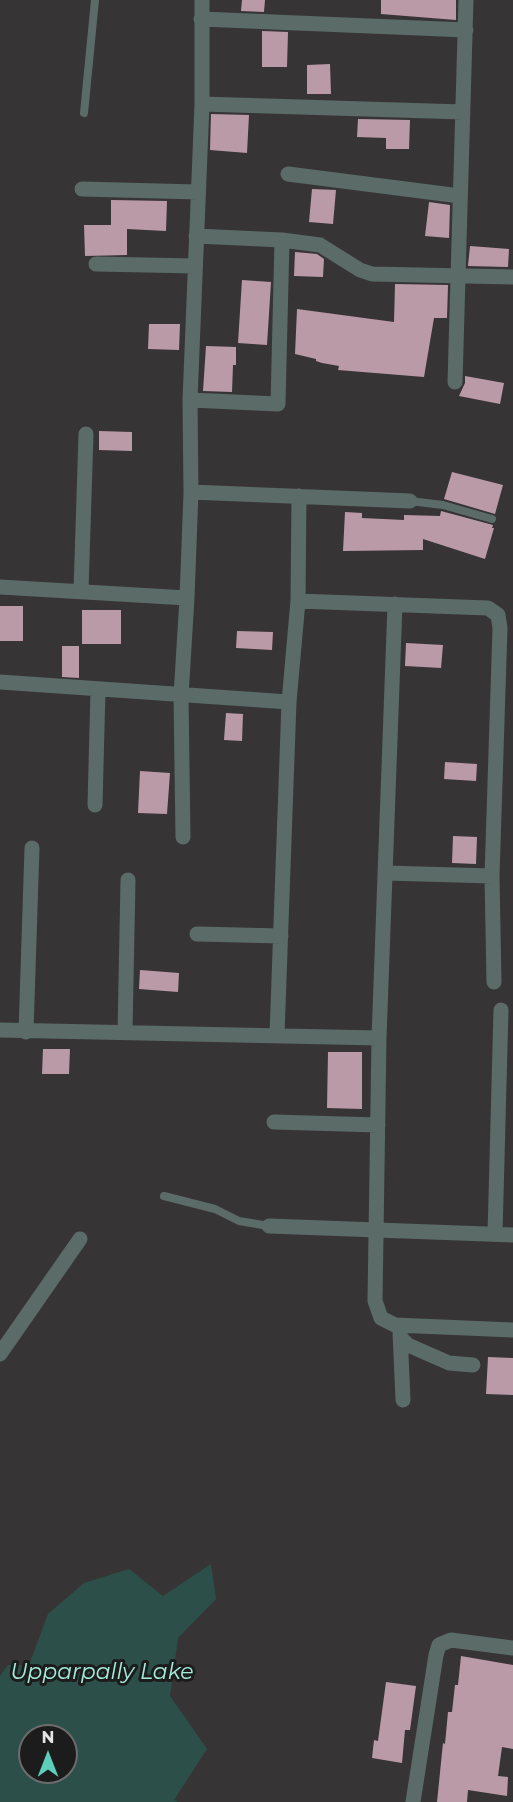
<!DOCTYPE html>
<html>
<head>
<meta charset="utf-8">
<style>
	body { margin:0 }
	#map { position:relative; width:513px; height:1802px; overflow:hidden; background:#373435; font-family:Montserrat,sans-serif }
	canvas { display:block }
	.north { position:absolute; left:18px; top:1724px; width:60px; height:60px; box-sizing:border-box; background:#1d1c1c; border:2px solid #6d6c6c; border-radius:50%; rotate:0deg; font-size:16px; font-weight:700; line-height:24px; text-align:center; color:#e6e4e5 }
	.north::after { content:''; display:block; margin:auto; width:21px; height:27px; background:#5dceb9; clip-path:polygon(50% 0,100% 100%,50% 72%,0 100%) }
</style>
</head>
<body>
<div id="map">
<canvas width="513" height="1802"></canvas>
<div class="north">N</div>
</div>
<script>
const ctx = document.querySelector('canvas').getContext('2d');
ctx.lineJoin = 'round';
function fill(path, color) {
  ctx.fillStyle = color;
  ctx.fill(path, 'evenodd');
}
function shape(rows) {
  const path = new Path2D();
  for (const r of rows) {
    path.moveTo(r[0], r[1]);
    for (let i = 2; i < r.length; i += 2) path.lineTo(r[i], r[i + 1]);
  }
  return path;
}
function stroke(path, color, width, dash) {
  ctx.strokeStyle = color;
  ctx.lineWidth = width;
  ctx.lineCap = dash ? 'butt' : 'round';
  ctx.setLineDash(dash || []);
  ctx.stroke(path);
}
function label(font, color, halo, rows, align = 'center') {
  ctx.font = font + ' Montserrat,sans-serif';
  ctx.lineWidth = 6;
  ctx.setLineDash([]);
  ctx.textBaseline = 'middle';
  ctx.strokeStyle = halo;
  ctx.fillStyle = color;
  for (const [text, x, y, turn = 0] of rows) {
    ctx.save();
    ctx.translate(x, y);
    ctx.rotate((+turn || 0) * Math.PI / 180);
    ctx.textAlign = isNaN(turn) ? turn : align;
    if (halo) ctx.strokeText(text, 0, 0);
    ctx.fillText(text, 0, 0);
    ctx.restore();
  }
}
fill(shape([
	[211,1564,216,1599,178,1638,170,1696,207,1749,174,1800,178,1802,0,1802,0,1676,8,1665,29,1665,48,1614,84,1583,129,1569,163,1596],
	[30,1736,66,1736,66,1772,30,1772]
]), '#2c5049');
fill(shape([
	[242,0,265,0,264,12,241,11],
	[381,0,456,0,456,20,381,14],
	[262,31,288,32,287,67,262,67],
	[330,64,331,94,307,94,307,65],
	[211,114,249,115,247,153,210,150],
	[358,119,410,120,409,149,386,149,386,138,357,137],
	[312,189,336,190,333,224,309,222],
	[111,200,167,201,166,231,127,229,127,255,85,256,84,225,111,225],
	[429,202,450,205,449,238,425,236],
	[470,246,509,249,508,267,468,266],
	[295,252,317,254,324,259,323,277,294,276],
	[242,280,271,282,267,345,238,343],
	[395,284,448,285,447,318,434,318,424,377,338,370,339,366,322,363,316,361,316,359,295,354,297,309,394,322],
	[149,324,180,324,179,350,148,349],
	[206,346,236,347,236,365,233,365,232,392,203,391],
	[465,376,504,383,500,404,459,396,465,383],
	[99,431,132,432,132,451,99,450],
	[452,472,503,485,495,514,444,499],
	[441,511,493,525,492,528,494,528,485,559,423,539,423,550,343,551,345,512,362,513,362,518,404,520,404,515,440,516],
	[0,606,23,606,23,641,0,641],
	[82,610,121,610,121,644,82,644],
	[237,631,273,632,272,650,236,648],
	[406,643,443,645,441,668,405,666],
	[62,646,79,646,79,678,62,677],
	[226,713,243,714,242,741,224,740],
	[445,762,477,764,476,781,444,779],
	[140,771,170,773,167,814,138,813],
	[453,836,477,837,476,864,452,863],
	[140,970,179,973,178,992,139,989],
	[43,1049,70,1049,69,1074,42,1074],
	[328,1052,362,1052,362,1109,327,1108],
	[488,1357,513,1358,513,1395,486,1394],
	[461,1656,513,1665,513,1749,502,1747,498,1776,508,1777,507,1796,468,1790,467,1802,437,1802,443,1743,445,1744,448,1712,452,1712,455,1685,458,1685],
	[386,1682,416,1686,410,1730,405,1730,402,1763,372,1758,374,1740,378,1741]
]), '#bb9aa8');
stroke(shape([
	[84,113,95,0],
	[410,501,443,505,492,519],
	[164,1196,215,1209,239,1221,269,1226]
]), '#5b6b67', 8);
stroke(shape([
	[201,19,466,30],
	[202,104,463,112],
	[288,174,460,196],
	[82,189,198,192],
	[196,236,282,240,320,245,360,270,372,274,513,277],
	[96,264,195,266],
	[455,382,466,0],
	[190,400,278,404,282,240],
	[191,492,410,501],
	[0,587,187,598],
	[81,591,86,434],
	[298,601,488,608,498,615,500,628,492,876,494,982],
	[395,604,379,1038,375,1301,381,1318,395,1325,513,1330],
	[0,682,289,702],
	[95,805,98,690],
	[183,837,181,696,187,598,191,492,190,400,202,104,202,0],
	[385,873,492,876],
	[197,934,281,936],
	[0,1030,379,1038],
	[26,1032,32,848],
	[125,1032,128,880],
	[277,1035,289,702,298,601,299,496],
	[274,1122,378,1125],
	[269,1226,513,1235],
	[495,1234,501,1010],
	[400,1332,403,1400],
	[400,1337,408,1345,449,1363,473,1365],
	[0,1354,80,1239],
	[413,1802,436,1655,439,1645,451,1640,513,1648]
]), '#5b6b67', 15);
label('italic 22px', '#a5ebdc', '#1d1c1c', [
	["Upparpally Lake",102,1673]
]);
</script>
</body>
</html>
